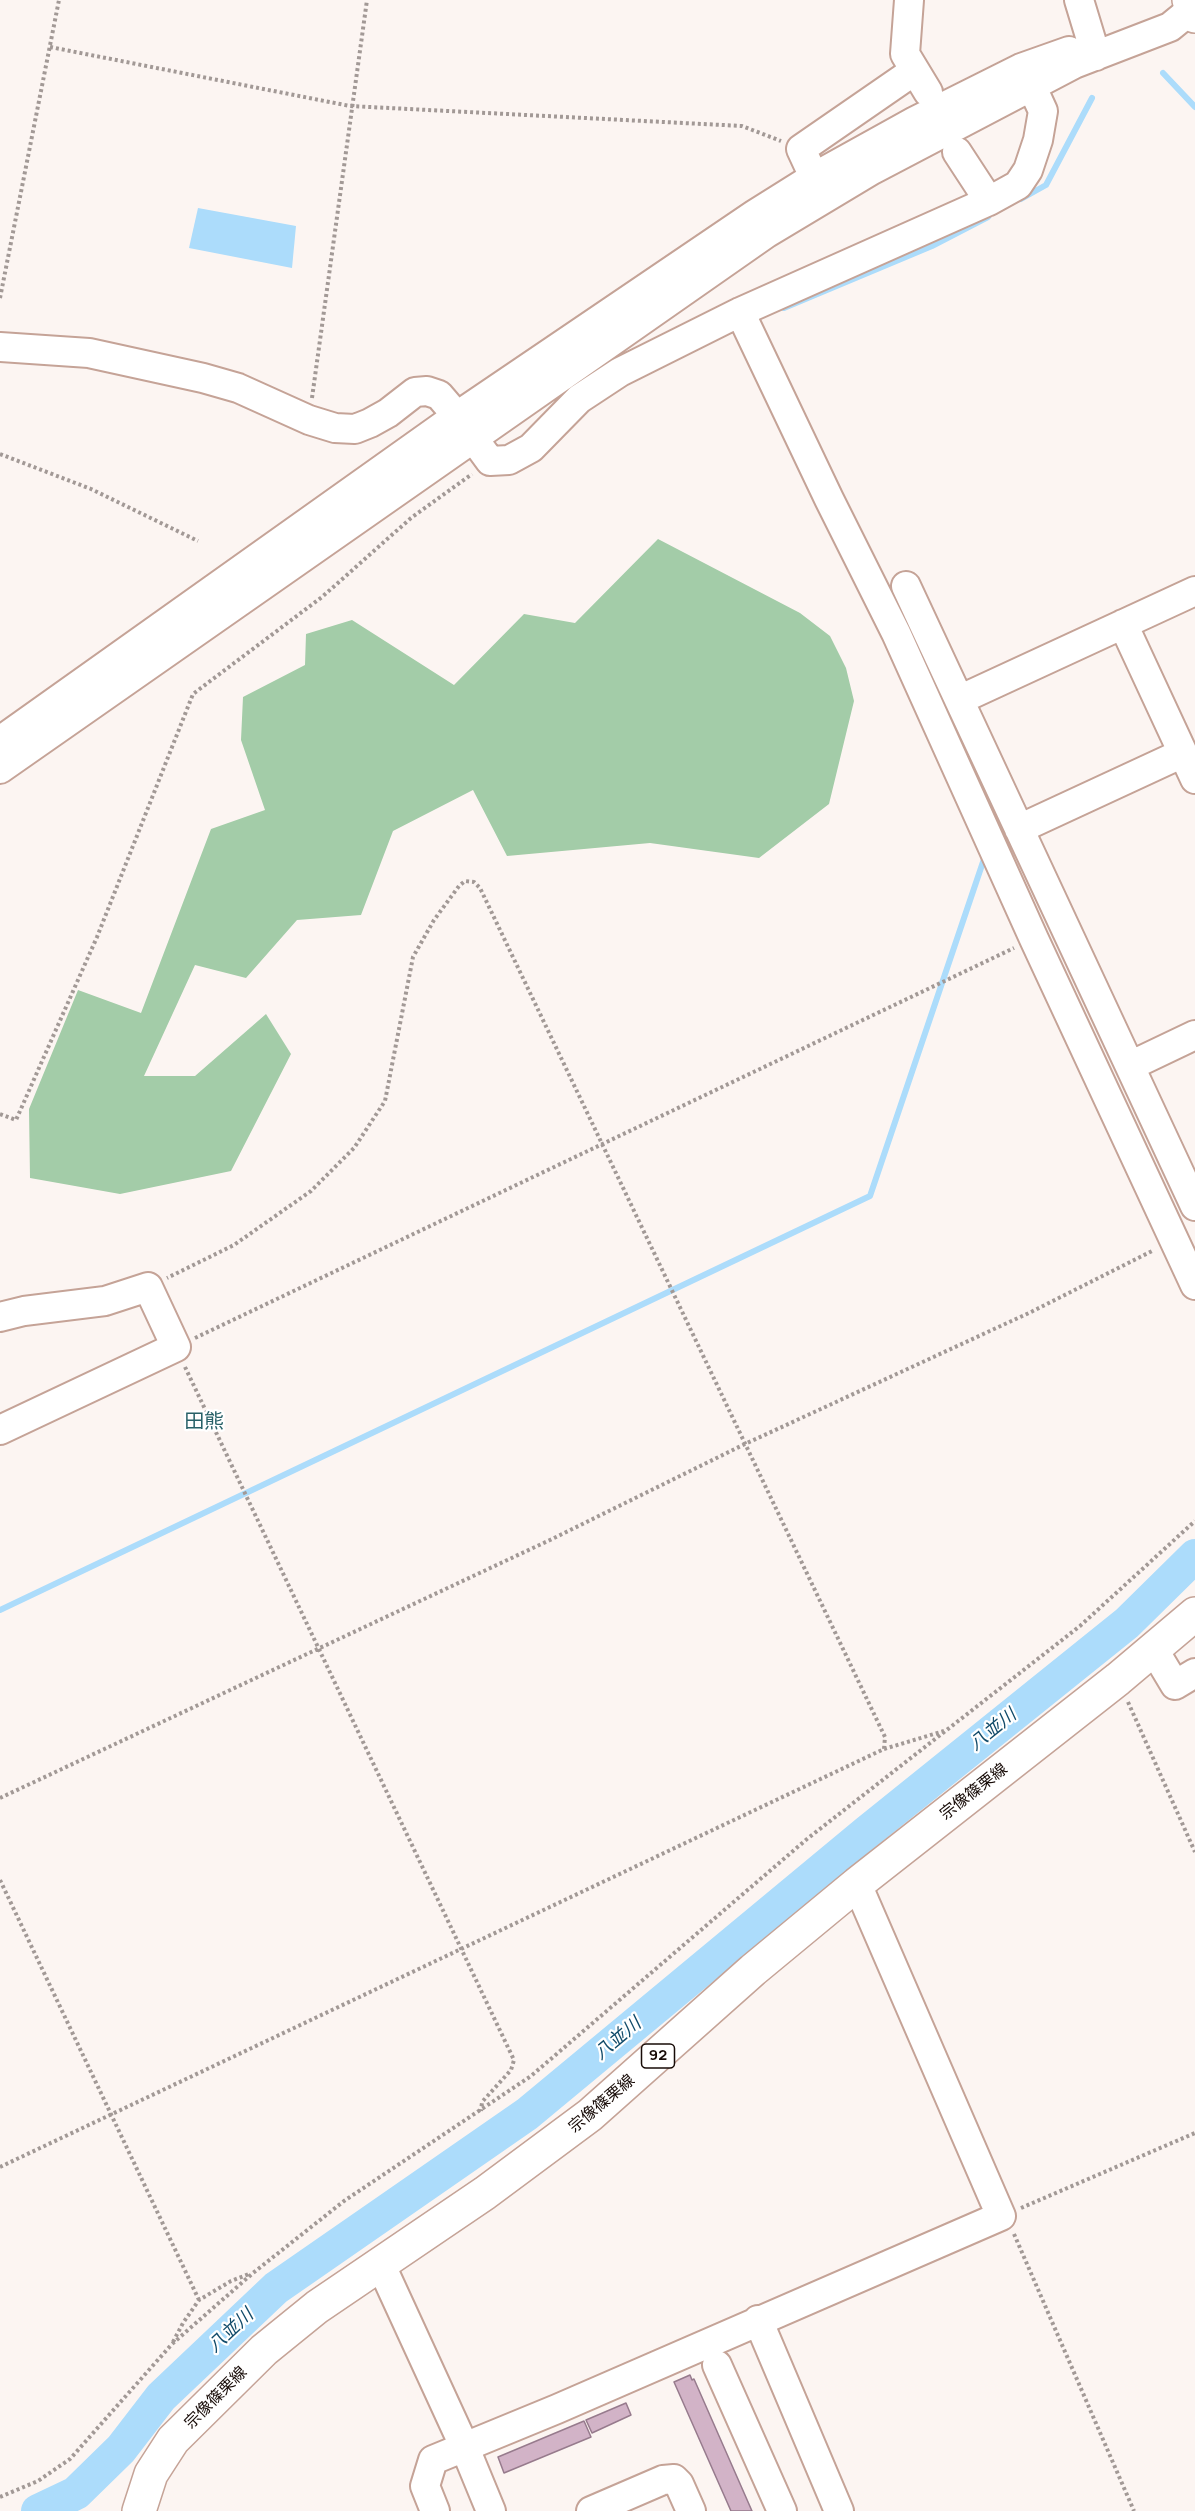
<!DOCTYPE html>
<html>
<head>
<meta charset="utf-8">
<style>
	body { margin:0 }
	canvas { display:block; background:#fcf5f2 }
</style>
</head>
<body>
<canvas width="1195" height="2511"></canvas>
<script>
const ctx = document.querySelector('canvas').getContext('2d');
ctx.lineJoin = 'round';
function fill(path, color) {
  ctx.fillStyle = color;
  ctx.fill(path, 'evenodd');
}
function shape(rows) {
  const path = new Path2D();
  for (const r of rows) {
    path.moveTo(r[0], r[1]);
    for (let i = 2; i < r.length; i += 2) path.lineTo(r[i], r[i + 1]);
  }
  return path;
}
function stroke(path, color, width, dash) {
  ctx.strokeStyle = color;
  ctx.lineWidth = width;
  ctx.lineCap = dash ? 'butt' : 'round';
  ctx.setLineDash(dash || []);
  ctx.stroke(path);
}
function label(font, color, halo, rows, align = 'center') {
  ctx.font = font + ' Manrope,"Noto Sans JP",sans-serif';
  ctx.lineWidth = 4.5;
  ctx.setLineDash([]);
  ctx.textBaseline = 'middle';
  ctx.strokeStyle = halo;
  ctx.fillStyle = color;
  for (const [text, x, y, turn = 0] of rows) {
    ctx.save();
    ctx.translate(x, y);
    ctx.rotate((+turn || 0) * Math.PI / 180);
    ctx.textAlign = isNaN(turn) ? turn : align;
    if (halo) ctx.strokeText(text, 0, 0);
    ctx.fillText(text, 0, 0);
    ctx.restore();
  }
}
fill(shape([
	[658,539,800,613,830,636,846,668,854,701,829,804,759,858,650,843,507,856,473,790,393,831,361,915,297,920,246,978,195,965,144,1076,195,1076,266,1014,291,1054,231,1171,120,1194,30,1178,29,1109,78,990,141,1013,211,829,265,810,241,740,243,697,305,665,306,634,352,620,454,685,524,614,575,623]
]), '#a3cca8');
fill(shape([
	[198,208,296,226,292,268,189,248]
]), '#acdcfb');
stroke(shape([
	[1163,73,1195,107],
	[1021,199,1046,185,1092,98],
	[784,308,932,246,988,217],
	[0,1610,870,1196,985,856]
]), '#acdcfb', 6);
stroke(shape([
	[38,2511,76,2493,121,2449,161,2397,276,2288,527,2114,867,1832,1127,1623,1195,1556]
]), '#acdcfb', 34);
const building = shape([
	[690,2375,692,2380,694,2379,752,2511,731,2511,674,2382,690,2375],
	[626,2403,631,2415,592,2433,586,2420,626,2403],
	[584,2421,591,2437,504,2473,498,2457,584,2421]
]);
fill(building, '#d2b3c7');
stroke(building, '#977b8d', 1.5);
const minor = shape([
	[909,0,905,54,928,92],
	[1079,0,1096,56],
	[957,152,989,201],
	[814,177,801,149,914,71],
	[740,312,829,499,896,633,1034,939,1195,1285],
	[0,347,89,353,203,378,238,388,309,420,335,428,355,429,370,423,388,413,415,392,427,391,439,395,457,416,490,461,509,460,531,448,579,399,620,372,740,312,989,201,1018,185,1028,170,1038,140,1043,111,1032,87],
	[906,586,1195,1206],
	[1123,624,1195,779],
	[959,700,1195,591],
	[0,741,457,416,755,214,814,177,915,121,1021,68,1069,51],
	[0,769,767,233,872,170,1074,64,1170,27,1192,9],
	[1019,829,1183,753],
	[1130,1066,1195,1035],
	[0,1317,24,1311,105,1301,148,1287,176,1347,0,1430],
	[1154,1650,1175,1685,1195,1673],
	[380,2263,465,2448,491,2511],
	[758,2320,839,2511],
	[717,2365,782,2511],
	[435,2511,425,2486,433,2460,557,2409,1001,2216,857,1884],
	[591,2511,663,2480,674,2479,679,2484,691,2511]
]);
const major = shape([
	[1189,0,1195,16],
	[139,2511,151,2474,173,2440,264,2350,317,2307,485,2193,590,2115,753,1970,857,1884,1118,1679,1195,1614]
]);
stroke(minor, '#c5a397', 32);
stroke(major, '#c5a397', 36);
stroke(shape([
	[50,47,350,106,742,126,781,141],
	[0,298,59,0],
	[312,398,367,0],
	[0,454,91,489,198,541],
	[0,1114,16,1120,97,937,193,694,322,597,411,518,472,474],
	[195,1338,1014,948],
	[185,1367,514,2060,511,2070,482,2102,481,2111],
	[1128,1702,1195,1852],
	[884,1749,944,1731],
	[0,1798,550,1540,745,1444,1031,1312,1154,1250],
	[0,1880,199,2300],
	[0,2167,884,1749,885,1737,480,888,474,882,465,881,459,886,434,920,413,957,385,1101,354,1148,311,1191,234,1245,167,1278],
	[1021,2208,1195,2133],
	[1014,2234,1134,2511],
	[173,2342,183,2323,199,2300,231,2281,249,2274],
	[0,2497,38,2481,70,2459,172,2344,253,2273,344,2201,531,2076,807,1839,1080,1626,1195,1521]
]), '#a29996', 4, [3, 3]);
stroke(minor, '#fff', 28);
stroke(major, '#fff', 33);
for (const [x, y, w] of [
	[658,2056,33]
]) {
  const box = new Path2D();
  box.roundRect(x - w / 2, y - 12, w, 24, 4.5);
  ctx.fillStyle = '#fff';
  ctx.fill(box);
  stroke(box, '#170b07', 1.5);
}
label('bold 15px', '#170b07', null, [
	["92",658,2056]
]);
label('16px', '#170b07', '#fff', [
	["宗像篠栗線",974,1792,-38],
	["宗像篠栗線",602,2104,-40],
	["宗像篠栗線",216,2398,-45]
]);
label('italic 18px', '#114b6a', '#fff', [
	["八並川",993,1730,-39],
	["八並川",618,2039,-40],
	["八並川",231,2331,-43]
]);
label('20px', '#286168', '#fff', [
	["田熊",204,1422]
]);
</script>
</body>
</html>
